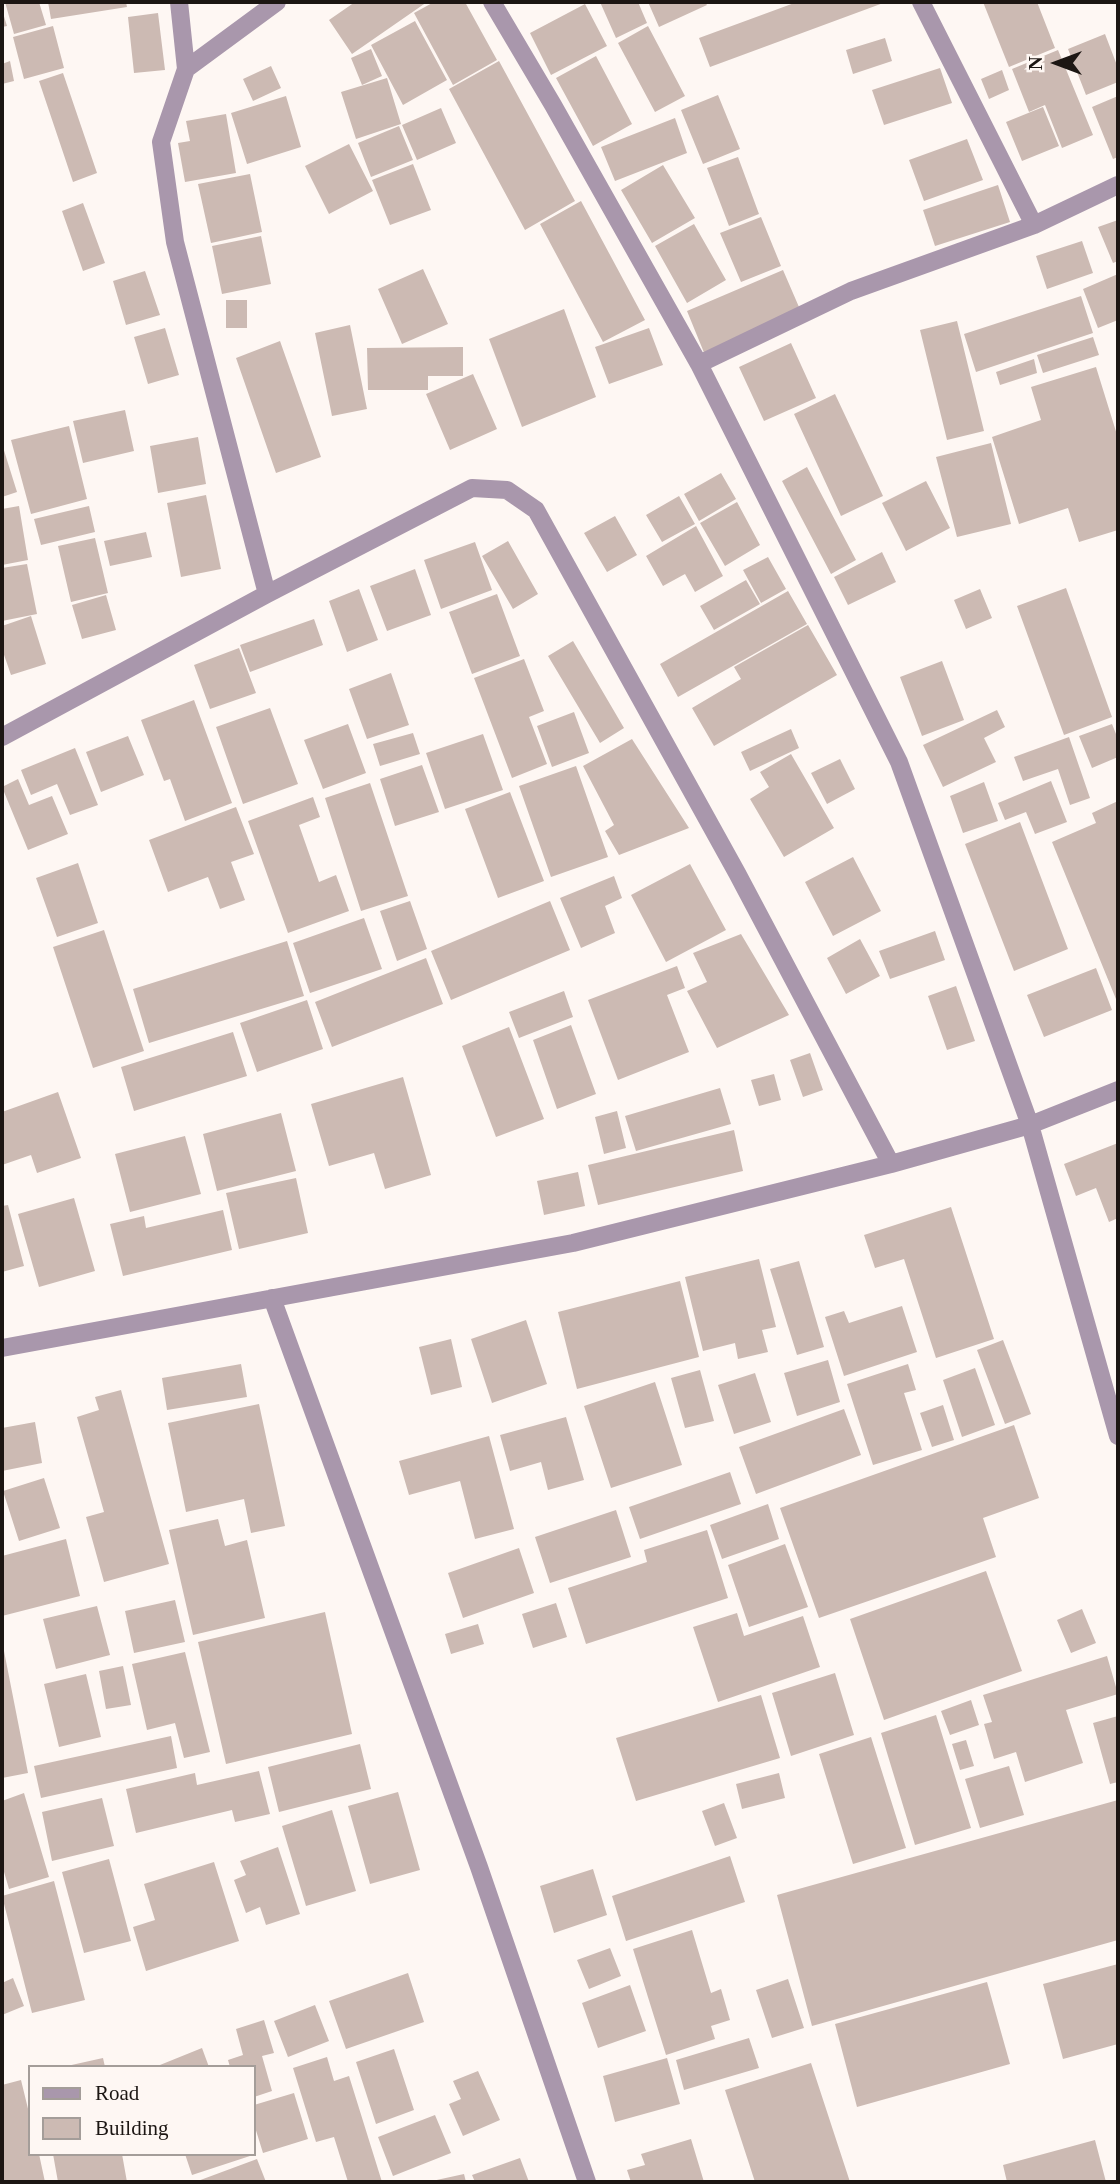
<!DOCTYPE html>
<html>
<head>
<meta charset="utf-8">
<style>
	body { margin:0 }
	#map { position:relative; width:1120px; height:2184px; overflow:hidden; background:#fef7f3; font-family:Georgia,serif }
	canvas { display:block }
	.frame { position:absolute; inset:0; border:4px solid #1c1613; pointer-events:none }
	.legend { position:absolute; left:28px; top:2065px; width:228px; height:91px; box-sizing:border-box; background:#fef7f3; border:2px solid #a49d99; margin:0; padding:9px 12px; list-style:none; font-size:21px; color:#1c1613 }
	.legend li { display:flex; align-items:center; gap:14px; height:35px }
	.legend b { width:35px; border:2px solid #a49d99 }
	.north { position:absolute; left:1022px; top:28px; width:70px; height:70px; -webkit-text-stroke:5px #fef7f3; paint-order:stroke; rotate:270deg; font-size:19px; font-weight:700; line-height:28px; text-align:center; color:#1c1613 }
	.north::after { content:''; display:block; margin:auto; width:24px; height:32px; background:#1c1613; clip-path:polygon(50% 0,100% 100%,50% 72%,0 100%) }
</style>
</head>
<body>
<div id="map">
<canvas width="1120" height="2184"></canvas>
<div class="frame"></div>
<ul class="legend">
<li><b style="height:9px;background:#a997ac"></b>Road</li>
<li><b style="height:19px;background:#ccbab3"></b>Building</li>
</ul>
<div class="north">N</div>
</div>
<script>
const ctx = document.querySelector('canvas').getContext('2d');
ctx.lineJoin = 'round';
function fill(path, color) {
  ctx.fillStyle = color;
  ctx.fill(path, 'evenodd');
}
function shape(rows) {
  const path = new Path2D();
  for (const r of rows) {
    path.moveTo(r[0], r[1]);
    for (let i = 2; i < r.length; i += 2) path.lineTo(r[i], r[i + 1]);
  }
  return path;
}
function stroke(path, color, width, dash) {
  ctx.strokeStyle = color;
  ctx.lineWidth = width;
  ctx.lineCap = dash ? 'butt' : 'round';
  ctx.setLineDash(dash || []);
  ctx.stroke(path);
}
fill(shape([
	[5,2,39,2,46,25,14,34],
	[48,2,126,2,127,7,51,19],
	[355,2,427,2,352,54,329,20],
	[434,2,465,2,497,60,453,85,414,13],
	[600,2,638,2,647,23,616,38],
	[648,2,705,2,707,5,659,27],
	[797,2,886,2,710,67,699,38],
	[983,2,1037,2,1055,48,1009,67],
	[585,4,607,46,551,75,530,33],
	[2,10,7,26,2,27],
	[158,13,165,70,134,73,128,17],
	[415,21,447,80,403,105,371,45],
	[53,26,64,68,24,79,13,37],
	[648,26,685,96,655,112,618,43],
	[1105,34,1118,68,1118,82,1086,95,1068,49],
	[885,38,892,61,853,74,846,50],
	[371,49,382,76,362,85,351,58],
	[1058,50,1093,135,1062,148,1045,105,1029,112,1012,69],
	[596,56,632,124,593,146,556,78],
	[10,61,14,81,2,84,2,64],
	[499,61,575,201,525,230,449,89],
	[271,66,281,88,253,101,243,79],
	[940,68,952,103,884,125,872,90],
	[1002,70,1009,90,989,99,981,79],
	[63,73,97,173,73,182,39,81],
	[387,78,401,124,356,139,341,92],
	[718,95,740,149,703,164,681,110],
	[286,96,301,147,247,164,231,113],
	[1118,96,1118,157,1113,159,1092,107],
	[1043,107,1059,146,1022,161,1006,122],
	[441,108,456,143,417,160,402,125],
	[226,114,236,173,185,182,178,143,190,141,186,121],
	[675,118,687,153,615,181,601,147],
	[399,126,413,160,371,177,358,143],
	[967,139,983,180,924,201,909,160],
	[349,144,373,191,329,214,305,166],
	[738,157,759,214,729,226,707,168],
	[413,164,431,210,390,225,372,180],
	[663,165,695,218,652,243,621,190],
	[250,174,262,232,211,243,198,184],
	[998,185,1010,222,935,246,923,210],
	[581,201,645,320,603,342,540,224],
	[83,203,105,263,83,271,62,211],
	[761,217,781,266,741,282,720,233],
	[1118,220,1118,261,1113,263,1098,227],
	[694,224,726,280,687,303,655,246],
	[261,236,271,284,222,294,212,246],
	[1082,241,1093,273,1047,289,1036,256],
	[423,269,448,324,402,344,378,289],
	[783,270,802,314,705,355,687,311],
	[145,271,160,315,126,325,113,281],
	[1118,274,1118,320,1098,328,1083,289],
	[1081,296,1093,333,976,372,964,334],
	[226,300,247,300,247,328,226,328],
	[564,309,596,397,522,427,489,339],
	[957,321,984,431,947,440,920,330],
	[350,325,367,409,332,416,315,333],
	[165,328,179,375,148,384,134,337],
	[649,328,663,365,609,384,595,347],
	[1093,337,1099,355,1043,373,1037,355],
	[280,341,321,457,276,473,236,358],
	[791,343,816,398,764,421,739,367],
	[463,347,463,376,428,376,428,390,368,390,367,348],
	[1034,359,1037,373,1000,385,996,372],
	[1096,367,1118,438,1118,530,1079,542,1068,508,1019,524,992,437,1041,420,1031,387],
	[473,374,497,429,450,450,426,394],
	[835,394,883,496,841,516,794,414],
	[125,410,134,451,83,463,73,421],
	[69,426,87,499,31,514,11,440],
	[198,437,206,484,158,493,150,446],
	[991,443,1011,524,957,537,936,457],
	[2,444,17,492,2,497],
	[807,467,856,560,831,574,782,481],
	[721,473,736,499,699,521,684,494],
	[926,481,950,528,906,551,882,503],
	[206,495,221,569,181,577,167,503],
	[679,496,695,524,662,542,646,515],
	[737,502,760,545,725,566,700,523],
	[19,506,28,560,2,565,2,509],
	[89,506,95,532,41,545,34,519],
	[615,516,637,555,607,572,584,533],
	[696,526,723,576,695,592,685,574,663,586,646,556],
	[146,532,152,557,110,566,104,541],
	[95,538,108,593,71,602,58,546],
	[508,541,538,594,513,609,482,556],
	[475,542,492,590,441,609,424,560],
	[882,552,896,582,848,605,834,577],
	[768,557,786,589,761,603,743,570],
	[27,564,37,614,2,621,2,568],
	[415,569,431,615,387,631,370,586],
	[746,580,760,604,714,630,700,606],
	[1066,588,1112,717,1064,735,1017,606],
	[359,589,378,640,347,652,329,601],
	[980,589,992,618,966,629,954,600],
	[788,591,807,624,678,697,660,664],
	[497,594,520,656,472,674,449,612],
	[106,595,116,630,82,639,72,605],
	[31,616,46,664,11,675,2,649,2,626],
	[314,619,323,645,250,672,240,645],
	[808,625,837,675,714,746,692,708,741,679,734,667],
	[573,641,624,728,600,743,548,656],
	[239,648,256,693,210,709,194,665],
	[524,659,544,711,529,717,547,764,512,778,474,678],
	[942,661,964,720,922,736,900,677],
	[391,673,409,725,367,739,349,689],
	[194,700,232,803,185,821,170,779,164,781,141,720],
	[270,708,298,784,243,804,216,727],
	[997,710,1005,727,984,738,996,762,943,787,923,745],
	[574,712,589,753,552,767,537,726],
	[348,724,366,773,323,789,304,740],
	[1112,724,1118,739,1118,757,1092,768,1079,736],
	[791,729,799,748,750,771,741,752],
	[413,733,420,754,380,766,373,744],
	[483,734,503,790,445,809,426,753],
	[128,736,144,775,101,792,86,752],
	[1069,737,1090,798,1070,805,1058,769,1023,781,1014,757],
	[632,739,689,828,619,855,605,831,614,825,583,766],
	[75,748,98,805,70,815,57,784,31,795,21,770],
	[791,754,834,828,784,857,750,799,769,787,760,772],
	[840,759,855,789,827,804,811,773],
	[422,765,439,812,395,826,380,779],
	[576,766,608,857,551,877,519,786],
	[18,779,29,805,52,796,68,834,28,850,2,787],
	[1051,781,1067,822,1035,834,1026,812,1005,820,998,803],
	[984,782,998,821,963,833,950,796],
	[370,783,408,896,361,911,325,798],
	[510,792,544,881,498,898,465,809],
	[313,797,320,817,299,825,319,882,336,875,349,911,288,933,248,821],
	[1118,801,1118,859,1117,859,1118,863,1118,1004,1052,842,1096,823,1092,813],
	[236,807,254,854,231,862,245,900,220,909,208,877,168,892,149,840],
	[1020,822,1068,949,1014,971,965,844],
	[853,857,881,911,833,936,805,882],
	[78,863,98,923,57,937,36,878],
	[690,864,726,930,666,962,631,895],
	[614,876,622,898,605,906,615,933,581,948,560,898],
	[410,901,427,949,397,961,380,911],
	[550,901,570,950,451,1000,431,951],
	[364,918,382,969,310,993,293,943],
	[104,930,144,1051,93,1068,53,947],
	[935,931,945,960,890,979,879,951],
	[741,934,789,1015,717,1048,687,991,707,982,693,953],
	[860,939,880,976,846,994,827,958],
	[287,941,304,996,149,1043,133,989],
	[426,958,443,1004,332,1047,315,1002],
	[677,966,685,988,667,995,689,1052,618,1080,588,1000],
	[1096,968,1112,1010,1044,1037,1027,995],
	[956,986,975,1041,947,1050,928,996],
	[564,991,573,1017,519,1038,509,1012],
	[307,1000,323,1049,257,1072,240,1023],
	[571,1025,596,1094,557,1109,533,1040],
	[509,1027,544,1119,496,1137,462,1046],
	[233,1032,247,1076,134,1111,121,1067],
	[810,1053,823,1090,803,1097,790,1060],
	[774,1074,781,1100,759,1106,751,1080],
	[403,1077,431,1175,385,1189,374,1153,329,1166,311,1104],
	[720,1088,731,1124,636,1151,625,1116],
	[58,1092,81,1158,37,1173,31,1155,2,1165,2,1112],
	[617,1111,626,1148,604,1154,595,1117],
	[281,1113,296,1171,217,1191,203,1134],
	[734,1130,743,1171,598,1205,588,1165],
	[185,1136,201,1194,130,1212,115,1154],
	[1118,1143,1118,1218,1109,1222,1096,1188,1076,1196,1064,1164],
	[578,1172,585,1206,544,1215,537,1181],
	[296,1178,308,1233,239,1249,226,1193],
	[74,1198,95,1271,39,1287,18,1214],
	[8,1205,24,1266,2,1272,2,1206],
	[951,1207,994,1339,936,1358,904,1259,875,1268,864,1235],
	[223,1210,232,1250,123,1276,110,1224,144,1216,146,1228],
	[759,1259,776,1327,762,1330,768,1352,738,1359,735,1343,703,1351,685,1277],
	[799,1261,824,1347,797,1355,770,1269],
	[680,1281,699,1357,577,1389,558,1312],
	[902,1306,917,1352,844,1376,825,1317,844,1311,849,1323],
	[526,1320,547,1384,492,1403,471,1339],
	[451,1339,462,1387,431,1395,419,1347],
	[1003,1340,1031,1414,1005,1424,977,1350],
	[828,1360,840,1402,797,1416,784,1373],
	[241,1364,247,1397,167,1410,162,1378],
	[908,1364,916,1390,904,1393,922,1450,873,1465,847,1384],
	[975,1368,995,1425,962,1437,943,1380],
	[700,1370,714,1421,685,1428,671,1378],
	[755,1373,771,1422,734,1434,718,1385],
	[655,1382,682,1465,611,1488,584,1406],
	[121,1390,169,1564,104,1582,86,1517,104,1512,77,1417,99,1410,95,1397],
	[259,1404,285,1526,251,1533,244,1499,186,1512,168,1423],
	[943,1405,954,1440,932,1447,920,1413],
	[844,1409,861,1455,756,1494,739,1447],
	[566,1417,584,1480,548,1490,541,1462,510,1471,500,1435],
	[35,1422,42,1463,2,1471,2,1428],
	[1014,1425,1039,1498,983,1518,996,1557,819,1618,780,1508],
	[489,1436,514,1529,475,1539,460,1481,409,1495,399,1461],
	[730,1472,741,1504,640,1539,629,1507],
	[44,1478,60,1528,19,1541,3,1491],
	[768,1504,779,1539,722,1559,710,1525],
	[616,1510,631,1557,550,1583,535,1537],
	[218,1519,225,1546,247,1540,265,1618,193,1635,169,1530],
	[707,1530,728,1598,586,1644,568,1588,647,1562,644,1550],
	[66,1539,80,1596,2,1616,2,1556],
	[785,1544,808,1607,749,1627,728,1565],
	[519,1548,534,1593,463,1618,448,1573],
	[986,1571,1022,1671,884,1720,850,1619],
	[175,1600,185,1642,134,1653,125,1611],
	[556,1603,567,1637,533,1648,522,1614],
	[97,1606,110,1655,56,1669,43,1619],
	[1082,1609,1096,1643,1071,1653,1057,1620],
	[325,1612,352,1734,226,1764,198,1642],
	[737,1613,744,1636,803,1616,820,1667,718,1702,693,1627],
	[478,1624,484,1644,451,1654,445,1634],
	[2,1651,4,1651,28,1773,2,1778],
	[185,1652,210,1752,184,1758,175,1723,147,1730,132,1664],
	[1107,1656,1118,1694,1066,1710,1083,1763,1025,1782,1016,1752,994,1759,984,1724,992,1722,983,1695],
	[123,1666,131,1705,106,1709,99,1671],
	[835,1673,854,1735,791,1756,772,1693],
	[86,1674,101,1737,59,1747,44,1684],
	[761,1695,780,1758,636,1801,616,1738],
	[971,1700,979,1725,950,1735,941,1711],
	[936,1715,971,1828,915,1845,881,1733],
	[1118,1716,1118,1782,1110,1784,1093,1723],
	[171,1736,177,1768,41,1798,34,1766],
	[871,1737,906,1848,853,1864,819,1754],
	[966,1740,974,1766,960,1770,952,1744],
	[360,1744,371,1789,279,1812,268,1767],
	[1009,1766,1024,1815,980,1828,965,1779],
	[259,1771,270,1814,235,1822,232,1810,136,1833,126,1789,195,1773,197,1785],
	[779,1773,785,1798,742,1809,736,1784],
	[398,1792,420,1870,370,1884,348,1806],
	[24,1793,49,1877,9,1889,2,1865,2,1801],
	[102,1798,114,1846,52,1861,42,1812],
	[1118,1800,1118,1940,812,2026,777,1895],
	[724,1803,737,1838,715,1846,702,1811],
	[332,1810,356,1891,306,1906,282,1826],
	[278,1847,300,1914,266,1925,260,1907,246,1913,234,1880,246,1875,240,1861],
	[730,1856,745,1902,626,1941,612,1896],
	[109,1859,131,1941,84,1953,62,1872],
	[214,1862,239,1941,146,1971,133,1927,155,1920,144,1884],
	[593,1869,607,1915,554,1933,540,1886],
	[54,1881,85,2000,32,2013,2,1896],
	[692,1930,711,1993,721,1989,730,2020,711,2026,715,2039,666,2055,633,1949],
	[610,1948,621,1976,589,1989,577,1960],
	[1118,1964,1118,2044,1063,2059,1043,1984],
	[408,1973,424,2022,346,2049,329,2001],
	[13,1978,24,2006,2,2015,2,1983],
	[788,1979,804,2028,772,2038,756,1990],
	[987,1982,1010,2064,857,2107,835,2024],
	[630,1985,646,2031,598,2048,582,2003],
	[315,2005,329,2041,288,2057,274,2021],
	[264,2020,274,2053,262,2056,272,2091,254,2097,254,2067,230,2067,228,2060,243,2055,236,2029],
	[749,2038,759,2068,684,2090,676,2060],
	[202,2048,209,2067,155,2067],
	[394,2049,414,2110,376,2124,356,2062],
	[327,2057,334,2081,349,2076,382,2182,348,2182,334,2137,316,2142,293,2068],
	[103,2058,105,2067,67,2067,67,2066],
	[667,2058,680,2104,615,2122,603,2076],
	[811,2063,850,2182,755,2182,725,2090],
	[478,2071,500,2120,463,2136,449,2104,461,2099,453,2081],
	[21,2080,30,2117,30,2154,39,2154,45,2182,2,2182,2,2085],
	[294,2093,308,2139,263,2153,254,2124,254,2105],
	[435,2115,451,2153,393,2176,378,2137],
	[691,2139,704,2182,631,2182,627,2170,645,2165,641,2154],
	[1095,2140,1106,2182,1007,2182,1003,2165],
	[53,2154,122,2154,127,2182,58,2182],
	[185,2154,253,2154,253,2155,192,2175],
	[520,2158,529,2182,475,2182,472,2175],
	[257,2159,266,2182,195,2182],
	[464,2174,466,2182,433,2182,432,2181]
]), '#ccbab3');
stroke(shape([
	[179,2,186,69,161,142,175,242,267,594],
	[492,2,553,105,699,364,899,762,1030,1125,1118,1436],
	[921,2,1034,225],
	[186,69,277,2],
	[699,364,851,291,1034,225,1118,185],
	[2,737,267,594,472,488,507,490,536,510,737,873,891,1164],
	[272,1298,479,1867,587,2182],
	[2,1348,573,1243,891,1164,1030,1125,1118,1090]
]), '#a997ac', 18);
</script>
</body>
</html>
